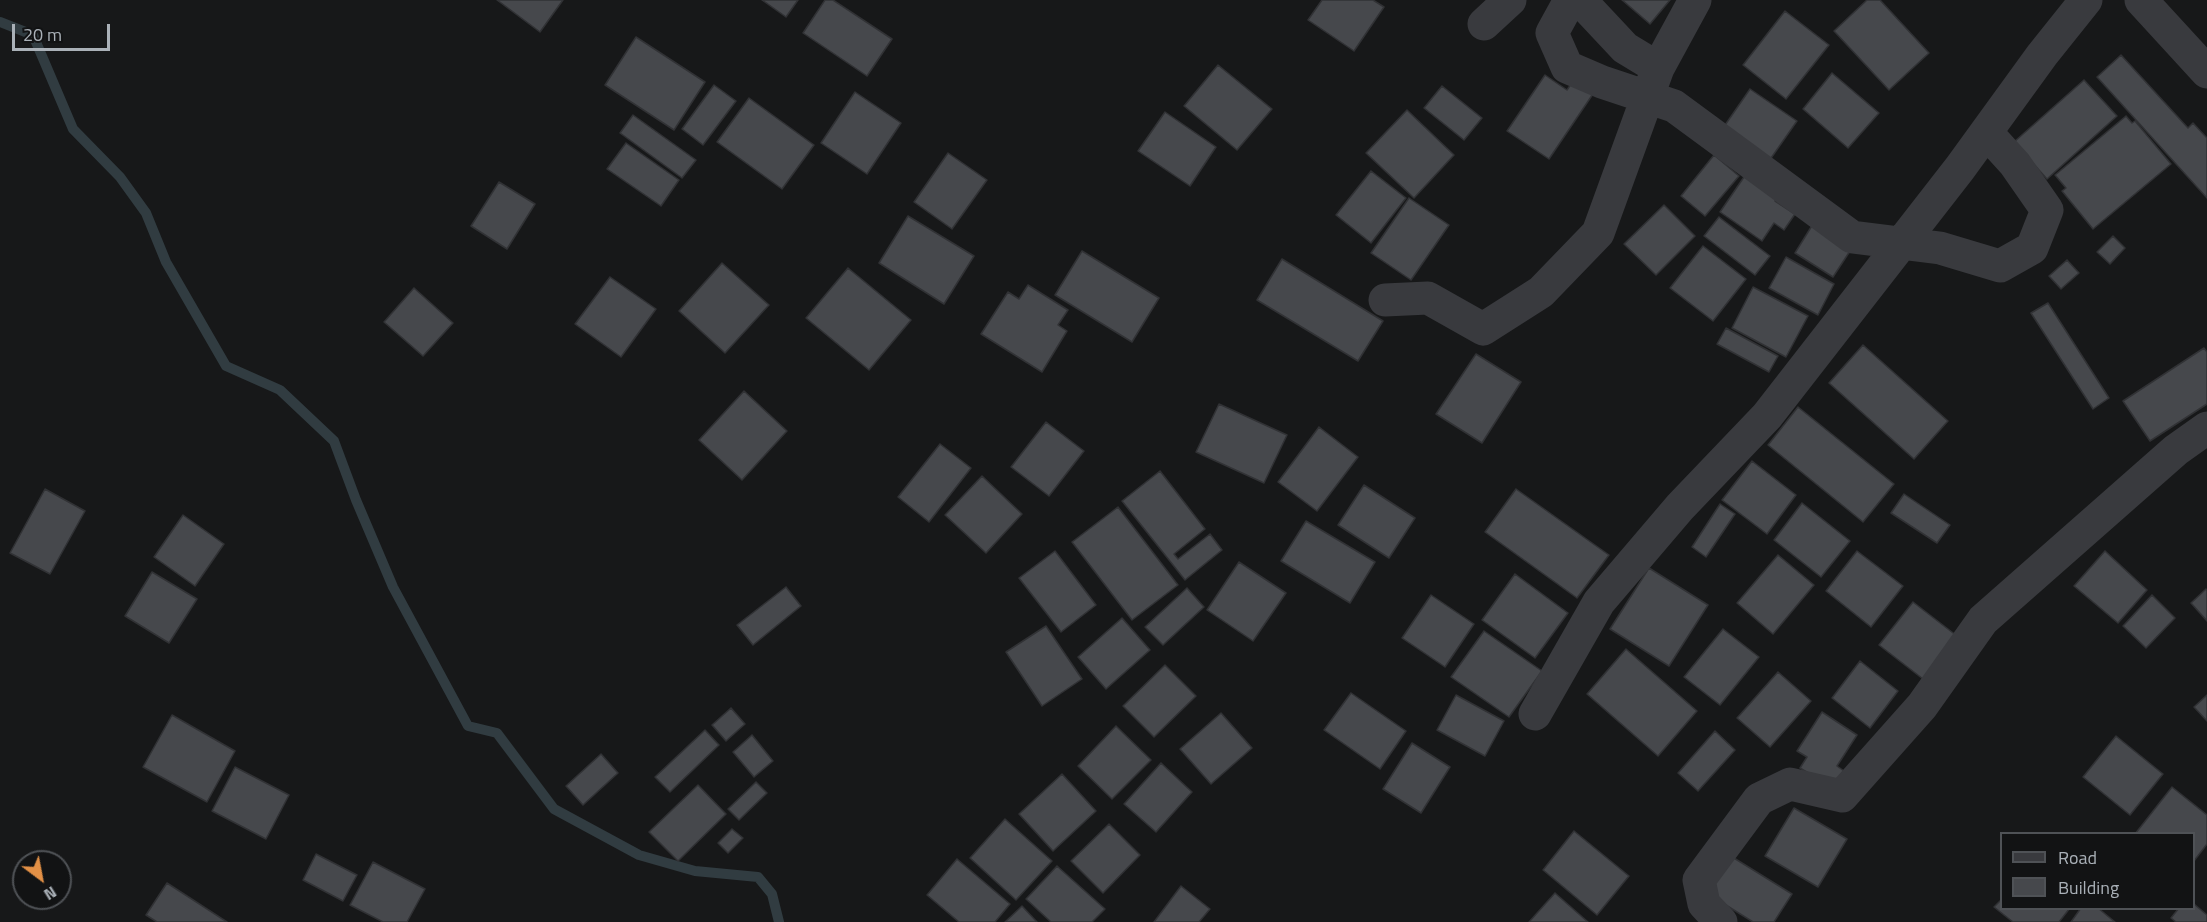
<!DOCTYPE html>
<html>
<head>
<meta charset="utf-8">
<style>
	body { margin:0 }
	#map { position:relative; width:2207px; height:922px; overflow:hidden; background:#171819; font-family:"Titillium Web",sans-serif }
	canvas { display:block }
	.legend { position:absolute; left:2000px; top:832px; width:195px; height:78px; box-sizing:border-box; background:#121314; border:2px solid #4f5256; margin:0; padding:8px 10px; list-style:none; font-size:18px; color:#aab1b8 }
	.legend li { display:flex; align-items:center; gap:12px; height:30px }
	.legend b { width:30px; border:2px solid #4f5256 }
	.north { position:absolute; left:12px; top:850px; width:60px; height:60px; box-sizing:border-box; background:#121314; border:2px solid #4f5256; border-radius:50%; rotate:148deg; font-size:16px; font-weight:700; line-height:24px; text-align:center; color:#aab1b8 }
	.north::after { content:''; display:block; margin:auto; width:21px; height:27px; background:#e29046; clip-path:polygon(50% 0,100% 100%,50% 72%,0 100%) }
	.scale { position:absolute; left:12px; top:24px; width:98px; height:27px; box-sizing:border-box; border:3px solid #aab1b8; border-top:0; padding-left:8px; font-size:18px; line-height:21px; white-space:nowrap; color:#aab1b8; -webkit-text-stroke:4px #121314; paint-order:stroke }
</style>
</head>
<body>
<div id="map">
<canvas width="2207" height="922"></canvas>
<ul class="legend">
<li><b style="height:8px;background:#393a3e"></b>Road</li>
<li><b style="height:16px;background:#46484c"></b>Building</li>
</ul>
<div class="north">N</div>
<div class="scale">20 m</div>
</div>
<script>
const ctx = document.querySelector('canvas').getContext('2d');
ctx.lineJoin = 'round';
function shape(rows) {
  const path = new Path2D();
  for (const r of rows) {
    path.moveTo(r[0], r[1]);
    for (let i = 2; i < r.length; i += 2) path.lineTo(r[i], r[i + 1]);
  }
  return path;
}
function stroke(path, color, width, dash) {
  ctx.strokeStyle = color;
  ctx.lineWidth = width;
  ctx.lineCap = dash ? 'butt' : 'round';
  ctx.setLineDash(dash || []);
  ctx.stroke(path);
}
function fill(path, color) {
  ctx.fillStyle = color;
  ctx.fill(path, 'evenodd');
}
stroke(shape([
	[0,22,33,35,73,129,120,177,146,213,166,262,226,366,280,390,334,441,356,500,393,587,468,726,497,733,554,809,639,855,695,871,758,877,772,894,779,922]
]), '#313c41', 10);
const building = shape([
	[497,0,563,0,540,32,497,0],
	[762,0,798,0,786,17,762,0],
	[825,0,833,0,892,39,867,76,803,33,825,0],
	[1322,0,1373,0,1384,7,1354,51,1308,20,1322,0],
	[1622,0,1670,0,1650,24,1622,0],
	[1867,0,1880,0,1929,53,1889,90,1834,31,1867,0],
	[1785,11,1829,45,1786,99,1743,65,1785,11],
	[636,37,705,82,674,130,605,85,636,37],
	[2121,55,2188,128,2193,123,2207,138,2207,198,2097,77,2121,55],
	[1218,65,1272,109,1237,150,1184,106,1218,65],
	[1832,73,1879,113,1848,148,1803,109,1832,73],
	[1545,75,1567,90,1575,78,1595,91,1549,159,1507,131,1545,75],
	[2084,80,2117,116,2047,179,2014,142,2084,80],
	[714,85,736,101,703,145,682,129,714,85],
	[1442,86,1482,118,1464,140,1424,108,1442,86],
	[1750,89,1797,121,1769,161,1723,128,1750,89],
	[855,92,901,123,867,174,821,143,855,92],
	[749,98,814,145,782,189,717,142,749,98],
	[1407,110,1454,155,1414,198,1366,153,1407,110],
	[1165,112,1216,147,1190,186,1138,151,1165,112],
	[633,115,696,160,682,178,620,133,633,115],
	[2126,116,2132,123,2135,121,2171,164,2093,229,2062,191,2066,188,2055,175,2126,116],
	[626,143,679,180,661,206,607,169,626,143],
	[948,153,987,180,952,229,914,202,948,153],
	[1714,155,1739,176,1705,216,1681,196,1714,155],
	[1371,171,1406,198,1371,243,1336,215,1371,171],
	[1744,177,1781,193,1775,201,1795,214,1784,230,1774,223,1762,241,1720,212,1744,177],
	[499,182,535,204,507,249,471,226,499,182],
	[1409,198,1449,225,1411,280,1371,253,1409,198],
	[1664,205,1695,236,1656,275,1624,244,1664,205],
	[908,216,974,256,944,304,879,263,908,216],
	[1719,217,1770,256,1755,275,1704,236,1719,217],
	[1813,224,1852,248,1833,277,1795,253,1813,224],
	[2113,236,2125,248,2110,264,2097,252,2113,236],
	[1703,246,1746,279,1713,321,1670,288,1703,246],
	[1082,251,1159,298,1132,342,1055,295,1082,251],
	[1786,257,1834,284,1818,315,1769,288,1786,257],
	[1282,259,1383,321,1358,361,1257,300,1282,259],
	[2067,260,2079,273,2061,289,2049,276,2067,260],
	[722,263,769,305,725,353,679,311,722,263],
	[848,268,911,320,869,370,806,318,848,268],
	[610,277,656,309,621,357,575,324,610,277],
	[1028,285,1068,310,1058,325,1067,331,1042,372,981,334,1008,292,1019,299,1028,285],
	[1753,287,1808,316,1786,357,1732,328,1753,287],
	[414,288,453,323,423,356,384,322,414,288],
	[2048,303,2109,398,2093,409,2031,313,2048,303],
	[1726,328,1778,356,1769,372,1717,344,1726,328],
	[1863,345,1948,421,1914,459,1829,383,1863,345],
	[2204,348,2207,352,2207,404,2150,441,2123,401,2204,348],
	[1476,354,1521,382,1482,443,1436,414,1476,354],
	[744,391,787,431,742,480,699,440,744,391],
	[1219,404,1287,435,1264,483,1196,452,1219,404],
	[1798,407,1894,484,1863,522,1768,445,1798,407],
	[1046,422,1084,451,1049,496,1011,467,1046,422],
	[1319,427,1358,457,1317,511,1278,482,1319,427],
	[940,444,971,468,929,522,898,497,940,444],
	[1752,461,1796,495,1767,534,1722,500,1752,461],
	[1160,471,1205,529,1174,554,1178,559,1210,534,1222,550,1185,580,1122,501,1160,471],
	[982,476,1022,514,986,553,945,515,982,476],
	[1364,485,1415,518,1389,558,1338,525,1364,485],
	[45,489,85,511,50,574,10,553,45,489],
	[1516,489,1609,555,1577,598,1485,532,1516,489],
	[1904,494,1950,525,1937,543,1891,513,1904,494],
	[1802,503,1850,541,1821,577,1774,540,1802,503],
	[1720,504,1735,514,1706,557,1692,547,1720,504],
	[1118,507,1178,585,1132,620,1072,542,1118,507],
	[183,515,224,544,195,586,154,557,183,515],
	[1306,521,1375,562,1350,603,1281,561,1306,521],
	[1055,551,1096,605,1061,632,1019,578,1055,551],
	[1857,551,1903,586,1871,627,1826,591,1857,551],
	[2105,551,2147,590,2118,623,2074,586,2105,551],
	[1778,555,1814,585,1773,634,1737,603,1778,555],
	[1239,562,1286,593,1253,641,1207,610,1239,562],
	[1649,568,1708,605,1669,666,1610,629,1649,568],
	[152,572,197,599,169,643,125,616,152,572],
	[1515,574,1568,613,1535,658,1482,620,1515,574],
	[786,587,801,606,753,645,737,625,786,587],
	[1187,588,1204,607,1163,645,1145,627,1187,588],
	[2206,589,2207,591,2207,621,2191,603,2206,589],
	[1431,595,1474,624,1445,667,1402,638,1431,595],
	[2152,595,2175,618,2146,648,2123,626,2152,595],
	[1913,602,1957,636,1923,679,1879,645,1913,602],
	[1122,618,1150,650,1106,689,1078,657,1122,618],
	[1046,626,1082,679,1042,706,1006,652,1046,626],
	[1723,629,1759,657,1720,705,1684,677,1723,629],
	[1484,631,1542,671,1509,717,1451,677,1484,631],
	[1626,649,1697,711,1658,756,1587,694,1626,649],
	[1860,661,1898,691,1870,728,1832,698,1860,661],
	[1165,665,1196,696,1154,737,1123,706,1165,665],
	[1778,672,1811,701,1770,747,1737,718,1778,672],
	[1351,693,1406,731,1380,769,1324,730,1351,693],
	[1456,695,1504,721,1485,756,1437,730,1456,695],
	[2207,695,2207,721,2194,707,2207,695],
	[731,708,745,724,726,741,712,725,731,708],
	[1822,712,1857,735,1837,766,1844,771,1833,788,1800,768,1807,757,1797,751,1822,712],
	[1221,713,1252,748,1211,784,1180,749,1221,713],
	[172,715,235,751,207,802,143,767,172,715],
	[1116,726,1151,760,1112,799,1078,766,1116,726],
	[705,730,719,745,670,792,655,777,705,730],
	[1715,731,1735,750,1698,791,1678,773,1715,731],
	[752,735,773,761,754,777,733,752,752,735],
	[2116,736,2163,774,2130,815,2083,777,2116,736],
	[1412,743,1450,767,1421,813,1383,789,1412,743],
	[601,754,618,773,583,805,566,786,601,754],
	[1161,763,1192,792,1156,832,1124,804,1161,763],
	[235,767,289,795,266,839,212,811,235,767],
	[1062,774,1096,811,1053,851,1019,814,1062,774],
	[756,782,767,793,739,820,728,809,756,782],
	[698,785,726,814,678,861,649,832,698,785],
	[2172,787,2207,815,2207,844,2194,861,2194,834,2135,834,2172,787],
	[1794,808,1847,839,1818,887,1765,856,1794,808],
	[1005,819,1052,861,1016,900,970,858,1005,819],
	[1109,824,1140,855,1103,893,1071,861,1109,824],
	[732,829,743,838,728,853,718,843,732,829],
	[1574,831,1629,876,1597,915,1543,870,1574,831],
	[1721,850,1792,894,1774,922,1753,922,1697,887,1721,850],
	[316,854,357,875,343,901,303,880,316,854],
	[957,859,1010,904,995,922,959,922,927,895,957,859],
	[373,862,425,889,407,922,383,922,350,905,373,862],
	[1057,866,1105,909,1092,922,1051,922,1026,899,1057,866],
	[167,883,227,922,157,922,146,915,167,883],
	[1181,886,1210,909,1199,922,1154,922,1181,886],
	[1555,893,1588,922,1529,922,1555,893],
	[2002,899,2002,908,2070,908,2059,922,2013,922,1994,907,2002,899],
	[2194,904,2207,915,2207,922,2176,922,2171,918,2179,908,2194,908,2194,904],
	[1022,906,1037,922,1005,922,1022,906],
	[2081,908,2098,908,2115,922,2071,922,2081,908]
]);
fill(building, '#46484c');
stroke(building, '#313235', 1.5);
stroke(shape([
	[1570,0,1552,33,1567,67,1602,82,1674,106,1852,237,1940,248,2000,266,2032,248,2047,210,2015,164,1986,132],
	[1580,0,1625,48,1658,68],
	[2141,0,2207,72],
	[1484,24,1510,0],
	[1385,300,1428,298,1483,329,1541,292,1598,233,1658,68,1695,0],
	[1535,714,1599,602,1680,507,1767,416,1960,168,2042,55,2086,0],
	[1721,922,1704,904,1699,880,1759,799,1790,784,1842,796,1922,706,1983,620,2176,450,2207,428]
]), '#393a3e', 33);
</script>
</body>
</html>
